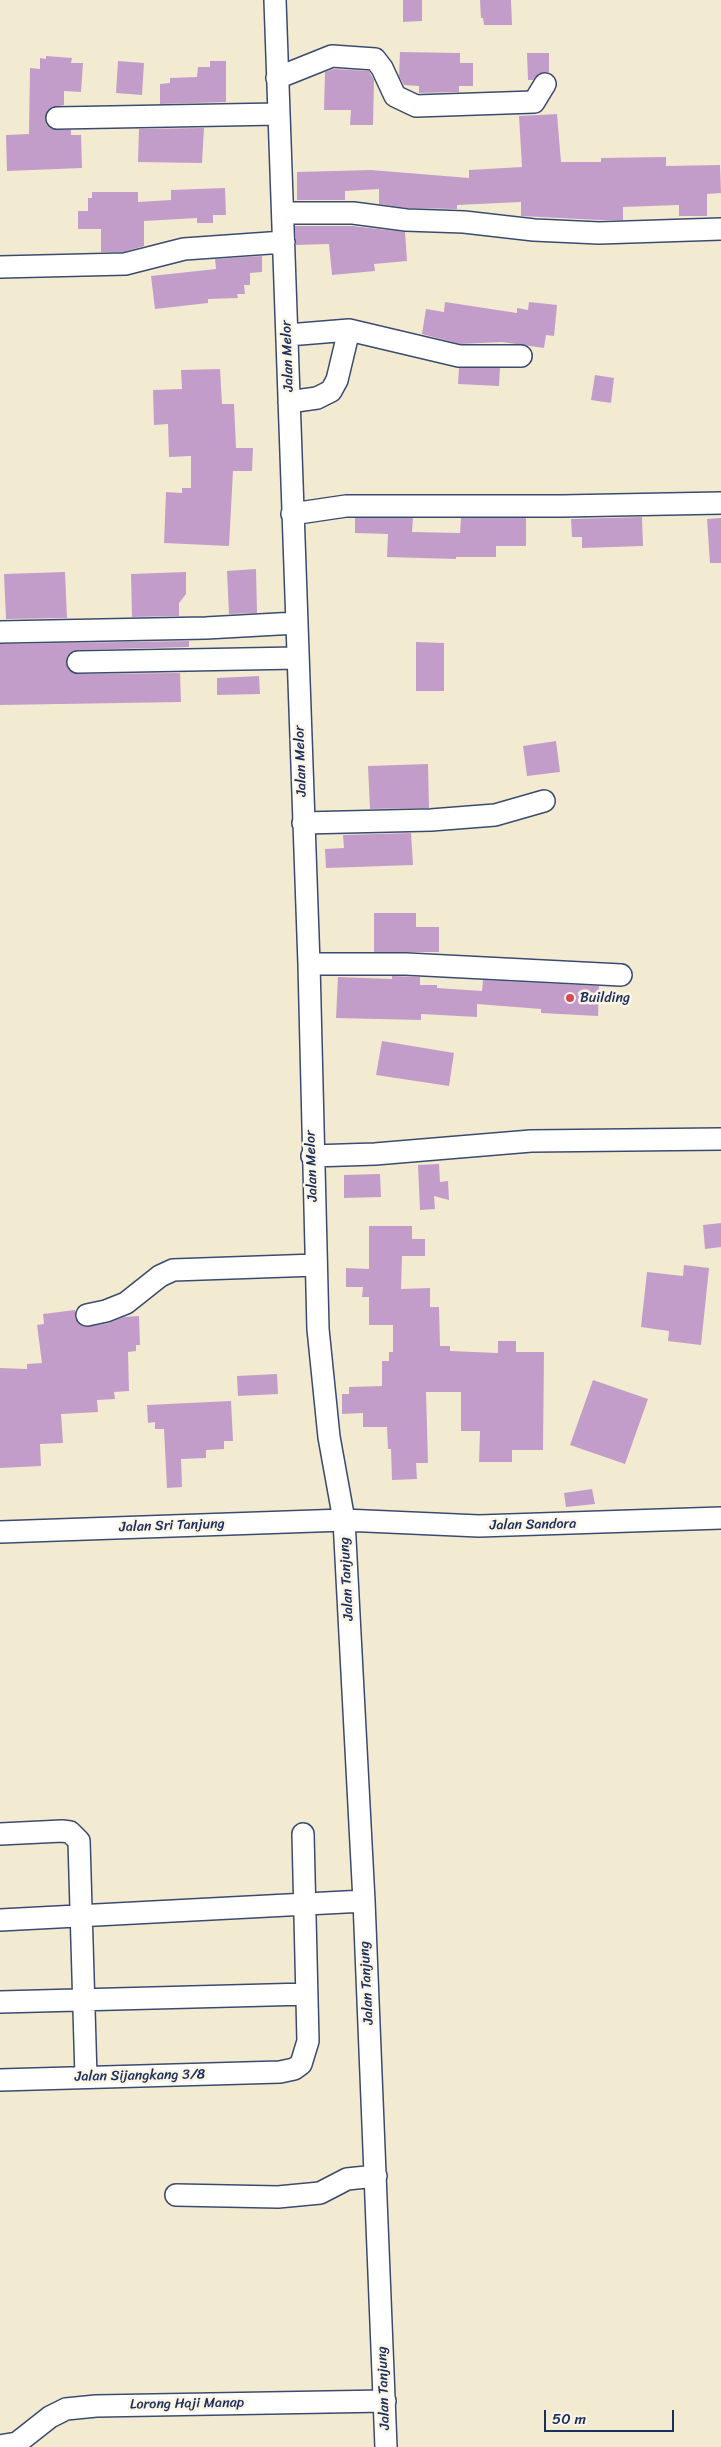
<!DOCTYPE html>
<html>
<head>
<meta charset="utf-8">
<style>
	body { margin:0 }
	#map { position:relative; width:721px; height:2447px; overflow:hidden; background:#f2ebd1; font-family:Sriracha,sans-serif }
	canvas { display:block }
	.scale { position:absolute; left:544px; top:2410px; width:130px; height:22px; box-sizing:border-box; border:2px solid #1b2f5e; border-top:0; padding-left:6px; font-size:15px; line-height:18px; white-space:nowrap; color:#1b2f5e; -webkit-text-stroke:4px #fcf5e5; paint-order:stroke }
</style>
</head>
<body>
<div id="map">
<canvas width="721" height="2447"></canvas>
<div class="scale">50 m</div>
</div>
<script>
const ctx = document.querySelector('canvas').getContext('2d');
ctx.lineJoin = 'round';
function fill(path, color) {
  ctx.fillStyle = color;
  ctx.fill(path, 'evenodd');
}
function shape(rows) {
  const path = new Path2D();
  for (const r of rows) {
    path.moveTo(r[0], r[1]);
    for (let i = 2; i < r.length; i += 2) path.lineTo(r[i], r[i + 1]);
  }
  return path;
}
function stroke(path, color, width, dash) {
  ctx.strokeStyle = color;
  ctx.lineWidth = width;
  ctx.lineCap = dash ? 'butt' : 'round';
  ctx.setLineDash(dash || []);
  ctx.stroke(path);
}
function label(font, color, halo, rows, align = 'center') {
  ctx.font = font + ' Sriracha,sans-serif';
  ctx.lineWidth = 5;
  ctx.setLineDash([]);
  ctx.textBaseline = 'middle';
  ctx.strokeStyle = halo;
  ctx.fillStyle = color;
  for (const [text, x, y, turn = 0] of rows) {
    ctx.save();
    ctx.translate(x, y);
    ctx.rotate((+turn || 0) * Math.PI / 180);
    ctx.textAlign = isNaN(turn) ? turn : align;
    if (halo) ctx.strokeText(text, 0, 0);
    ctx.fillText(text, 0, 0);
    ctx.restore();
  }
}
fill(shape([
	[403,0,422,0,422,21,403,22],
	[480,0,511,0,512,25,484,25,483,18,481,18],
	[400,52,460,53,460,63,473,63,473,86,459,86,459,92,419,93,419,86,404,85,399,76],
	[527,53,549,53,549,72,539,73,533,80,528,80],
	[46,56,72,58,71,63,83,63,81,92,64,91,64,105,50,108,45,118,46,124,51,129,71,130,71,135,81,135,82,168,7,171,6,135,29,134,30,68,40,69,40,58,46,59],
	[118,61,144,63,142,95,116,93],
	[210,61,226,61,226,102,160,104,160,84,170,83,170,78,197,77,198,67,210,67],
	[334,69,369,71,371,75,374,80,373,125,350,125,351,110,324,110,325,72],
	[557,114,561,162,601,162,601,158,666,157,666,166,720,165,721,193,707,194,707,216,679,216,679,205,623,207,623,220,599,220,521,216,521,202,457,205,457,209,407,208,379,204,379,189,345,191,345,200,297,200,297,172,371,170,469,178,469,170,522,167,519,116],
	[204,128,202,163,138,162,139,129],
	[225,188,226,215,213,215,213,223,197,223,197,218,144,221,144,246,123,252,101,252,101,229,78,229,78,211,88,211,88,198,92,198,92,192,138,192,138,202,171,200,171,190],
	[295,226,352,226,405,232,407,261,374,264,375,271,332,275,329,244,296,245],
	[262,256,262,272,250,273,250,285,244,285,245,294,237,294,238,298,208,299,208,303,155,309,151,276,216,269,215,259],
	[445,302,517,313,517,308,528,310,529,302,557,305,554,336,546,335,544,348,502,342,460,344,422,334,426,309,444,312],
	[459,368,500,368,499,386,458,384],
	[220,369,222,404,234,404,236,448,253,448,252,471,233,471,229,546,164,543,166,492,182,493,182,488,191,488,191,456,169,457,168,424,154,425,153,390,182,389,181,370],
	[595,375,614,378,611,403,591,400],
	[642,517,643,546,582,548,582,537,572,537,571,519],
	[355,518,413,518,412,532,460,533,461,518,526,518,526,546,496,546,496,557,456,557,456,559,387,557,388,534,355,533],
	[721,518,721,563,710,563,707,519],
	[256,569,257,613,229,614,227,571],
	[65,572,67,618,6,619,4,574],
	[186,572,186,594,179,603,179,616,132,617,131,574],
	[189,641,189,647,77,650,67,656,66,662,68,669,78,674,180,673,181,702,0,705,0,644],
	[416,642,444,643,444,691,416,691],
	[259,676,260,694,217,695,217,678],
	[556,741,560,772,527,776,523,746],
	[428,764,429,808,370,809,368,766],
	[411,833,413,865,326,868,325,849,344,848,343,835],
	[374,913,416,913,416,927,439,927,439,952,374,952],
	[392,976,420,977,420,985,437,985,437,988,482,991,483,980,599,986,598,1016,541,1013,541,1009,477,1004,477,1017,421,1014,421,1020,336,1018,338,977,392,979],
	[382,1041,454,1053,449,1086,376,1075],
	[439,1164,440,1182,448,1181,449,1200,434,1196,435,1209,420,1210,418,1165],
	[380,1174,381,1197,344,1198,344,1175],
	[721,1223,721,1247,705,1249,703,1225],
	[369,1226,412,1226,412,1239,425,1239,425,1256,402,1256,401,1289,430,1288,430,1307,439,1307,440,1346,450,1346,450,1351,498,1353,498,1341,516,1341,516,1352,544,1352,543,1450,512,1450,512,1462,479,1462,480,1431,461,1431,461,1392,426,1392,428,1463,416,1463,417,1479,392,1480,391,1449,388,1449,387,1427,363,1427,363,1413,342,1414,342,1394,349,1394,349,1387,382,1386,382,1361,389,1361,389,1352,393,1352,393,1325,369,1325,369,1297,362,1297,363,1287,346,1287,346,1268,369,1269],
	[684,1265,709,1268,701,1345,668,1341,669,1331,641,1327,647,1272,683,1276],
	[75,1310,75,1318,84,1327,109,1323,124,1317,139,1316,140,1345,136,1345,136,1351,128,1352,129,1391,114,1392,115,1399,97,1400,98,1412,61,1414,63,1443,40,1444,41,1466,0,1468,0,1368,27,1369,27,1364,42,1363,37,1325,44,1324,43,1314],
	[277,1374,278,1394,238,1396,237,1376],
	[593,1380,648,1399,625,1464,570,1445],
	[231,1401,233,1441,224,1441,224,1449,206,1450,206,1458,181,1459,182,1487,167,1488,164,1429,155,1429,155,1422,148,1423,147,1405],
	[592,1489,595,1504,566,1507,564,1493]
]), '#c39dca');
const minor = shape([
	[275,0,309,964,318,1329,329,1437,344,1520,364,1901,386,2447],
	[277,78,332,56,375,59,382,68,395,96,416,106,534,102,545,84],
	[57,118,278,114],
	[283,213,353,213,406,220,464,222,534,230,599,233,721,229],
	[0,267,125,264,184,249,284,242],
	[288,335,349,330,459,356,521,356],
	[289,402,317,398,331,391,337,380,349,330],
	[292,514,346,506,562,506,721,503],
	[0,632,206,628,296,623],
	[78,662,297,658],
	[303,823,431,820,495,815,544,801],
	[309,964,406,964,621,975],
	[312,1156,375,1154,531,1141,721,1139],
	[87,1315,106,1311,126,1303,160,1276,173,1270,316,1265],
	[0,1532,344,1520,479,1526,721,1518],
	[0,1834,62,1831,70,1832,79,1841,86,2077],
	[0,1920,364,1901],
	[0,2002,307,1994],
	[0,2080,280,2072,294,2069,301,2064,308,2041,303,1834],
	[176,2195,278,2197,320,2193,347,2179,376,2176],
	[0,2446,17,2443,50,2417,66,2409,96,2406,385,2401]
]);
stroke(minor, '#3b4b6f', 24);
stroke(minor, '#fff', 21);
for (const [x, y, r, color] of [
	[570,998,5,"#d1495b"]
]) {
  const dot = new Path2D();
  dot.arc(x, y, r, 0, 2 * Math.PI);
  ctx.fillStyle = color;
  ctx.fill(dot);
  stroke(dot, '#fcf5e5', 2);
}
label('14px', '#1b2f5e', '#fcf5e5', [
	["Jalan Melor",288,356,-92],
	["Jalan Melor",301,761,-92],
	["Jalan Melor",312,1166,-92],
	["Jalan Sandora",533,1525,-1],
	["Jalan Sri Tanjung",172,1526,-2],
	["Jalan Tanjung",347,1579,-93],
	["Jalan Tanjung",367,1983,-93],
	["Jalan Sijangkang 3/8",140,2076,-1],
	["Jalan Tanjung",384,2388,-92],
	["Lorong Haji Manap",187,2404,-1]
]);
label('14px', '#1b2f5e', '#fcf5e5', [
	["Building",580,998]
], 'left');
</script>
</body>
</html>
